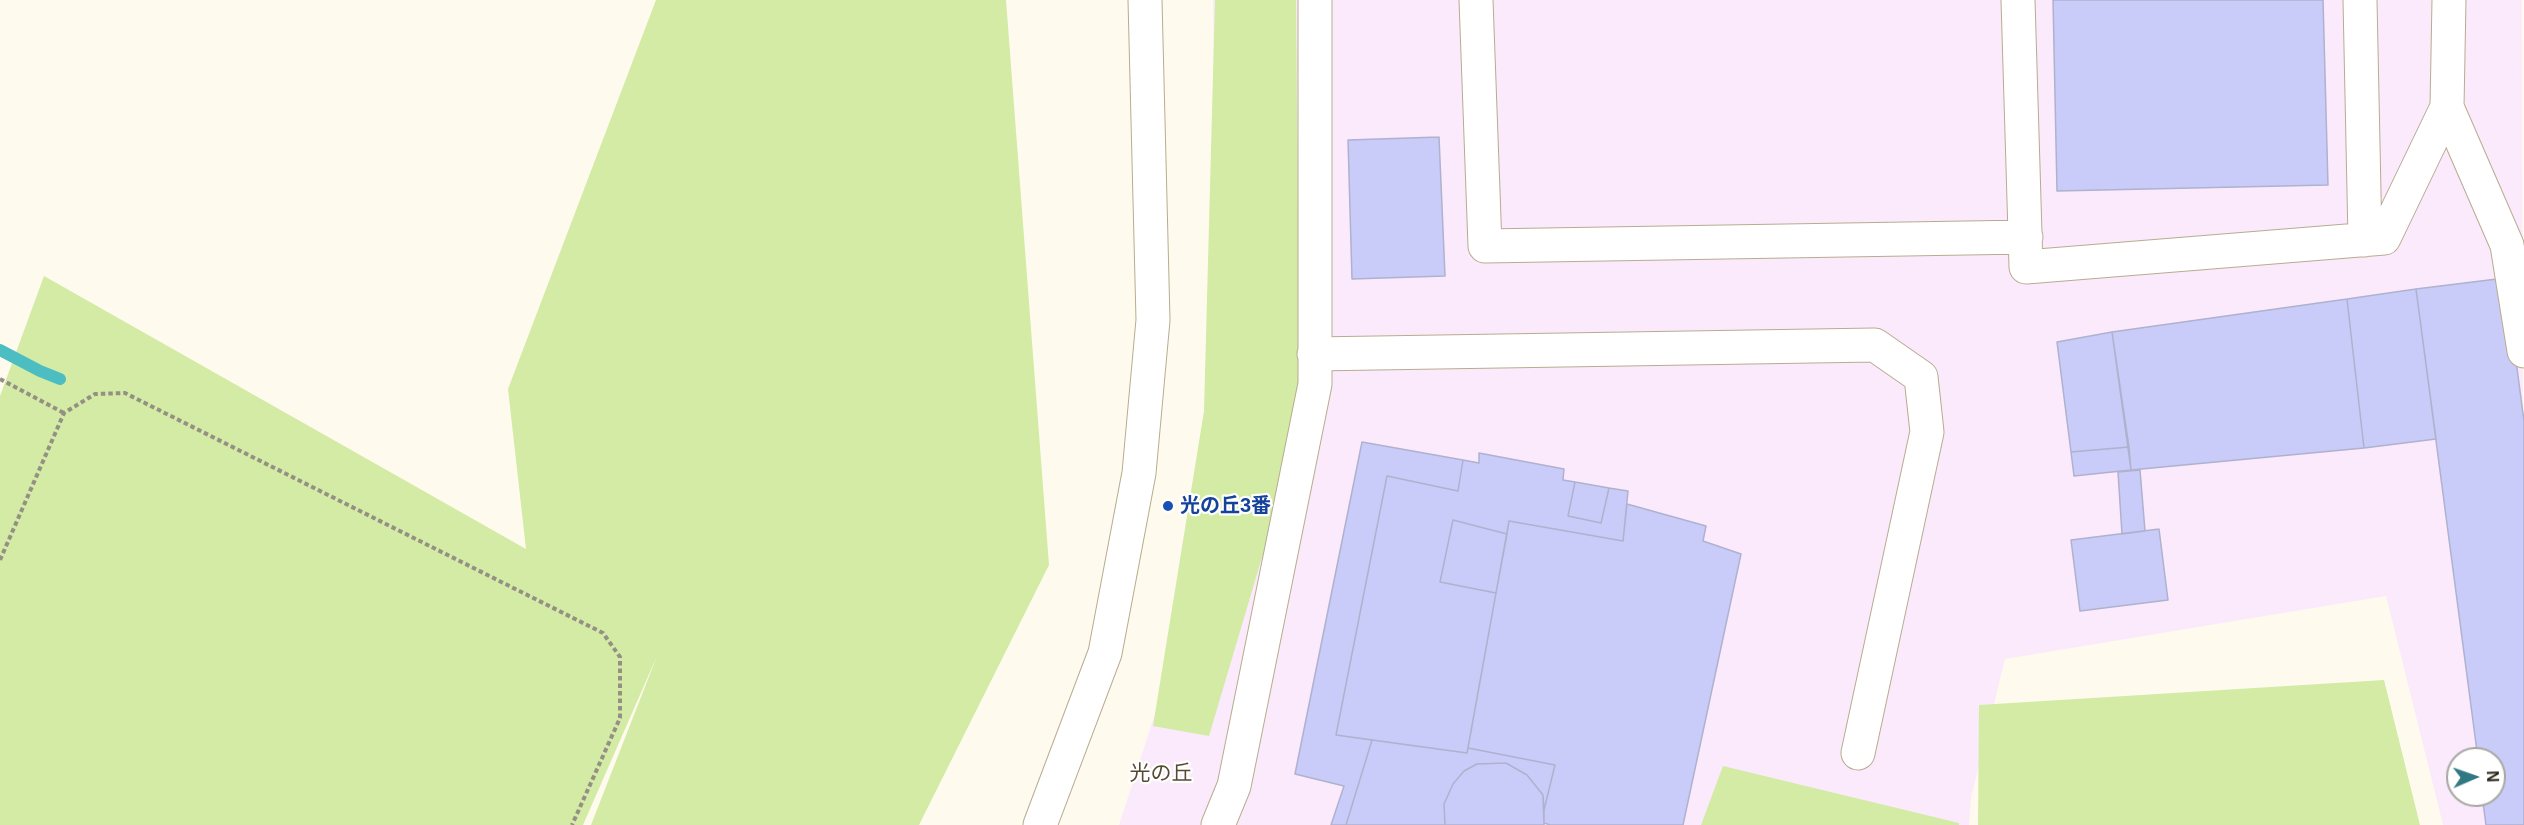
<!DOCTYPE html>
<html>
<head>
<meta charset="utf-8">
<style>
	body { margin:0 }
	#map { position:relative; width:2524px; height:825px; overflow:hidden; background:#fffaee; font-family:Helvetica,sans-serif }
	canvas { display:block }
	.north { position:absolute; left:2446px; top:747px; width:60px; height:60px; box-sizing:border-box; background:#fff; border:2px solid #a9a7a2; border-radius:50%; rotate:88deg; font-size:16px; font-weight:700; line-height:24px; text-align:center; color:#272317 }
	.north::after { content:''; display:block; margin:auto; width:21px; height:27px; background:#317982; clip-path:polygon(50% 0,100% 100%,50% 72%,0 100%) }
</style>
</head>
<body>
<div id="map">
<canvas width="2524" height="825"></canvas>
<div class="north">N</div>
</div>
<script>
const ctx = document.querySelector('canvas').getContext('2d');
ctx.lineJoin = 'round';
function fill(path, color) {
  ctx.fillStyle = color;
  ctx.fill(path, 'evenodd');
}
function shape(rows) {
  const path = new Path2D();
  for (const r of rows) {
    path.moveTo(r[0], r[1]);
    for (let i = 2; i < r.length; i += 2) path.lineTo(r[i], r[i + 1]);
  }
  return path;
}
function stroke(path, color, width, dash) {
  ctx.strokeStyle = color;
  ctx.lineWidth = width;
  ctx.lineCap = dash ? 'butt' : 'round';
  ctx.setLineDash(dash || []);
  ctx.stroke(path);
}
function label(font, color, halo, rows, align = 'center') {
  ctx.font = font + ' Helvetica,"Noto Sans JP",sans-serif';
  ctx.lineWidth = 4.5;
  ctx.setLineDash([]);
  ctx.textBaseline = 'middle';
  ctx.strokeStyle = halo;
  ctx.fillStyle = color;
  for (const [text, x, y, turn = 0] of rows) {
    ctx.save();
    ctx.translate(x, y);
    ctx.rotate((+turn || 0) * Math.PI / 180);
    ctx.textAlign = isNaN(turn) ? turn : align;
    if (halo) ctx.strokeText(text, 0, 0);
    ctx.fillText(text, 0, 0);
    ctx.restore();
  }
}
fill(shape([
	[1213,0,2522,0,2524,825,2443,825,2386,596,2005,659,1971,798,1969,825,1119,825,1184,624,1218,425],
	[2458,759,2494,759,2494,795,2458,795]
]), '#fbeafc');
fill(shape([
	[656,0,1006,0,1049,565,919,825,591,825,657,656,583,825,0,825,0,396,44,276,526,549,508,389],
	[1215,0,1296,0,1300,429,1209,736,1153,726,1204,411],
	[2384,680,2420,825,1978,825,1979,705],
	[1723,766,1959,823,1959,825,1701,825]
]), '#d3eba5');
stroke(shape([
	[0,350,40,371,60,379]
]), '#4cbec1', 12);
const building = shape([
	[2053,0,2323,0,2328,185,2057,191,2053,0],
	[1439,137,1445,276,1352,279,1348,140,1439,137],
	[2505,278,2524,421,2524,825,2486,825,2482,795,2494,795,2494,759,2478,759,2416,289,2505,278],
	[2416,289,2436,439,2364,448,2347,299,2416,289],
	[2347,299,2364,448,2131,470,2112,332,2347,299],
	[2112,332,2129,447,2071,452,2057,342,2112,332],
	[1362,442,1463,460,1458,491,1387,476,1336,735,1372,740,1346,825,1331,825,1344,786,1295,774,1362,442],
	[2129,447,2131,470,2074,476,2071,452,2129,447],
	[1479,453,1564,469,1563,480,1575,482,1568,516,1601,523,1609,488,1628,491,1623,541,1509,521,1507,534,1453,520,1440,582,1496,593,1467,753,1336,735,1387,476,1458,491,1463,460,1479,463,1479,453],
	[2140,470,2145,531,2122,534,2118,472,2140,470],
	[1575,482,1609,488,1601,523,1568,516,1575,482],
	[1627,504,1706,526,1703,541,1741,554,1683,825,1550,825,1544,823,1544,810,1555,765,1468,748,1509,521,1623,541,1627,504],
	[1453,520,1507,534,1496,593,1440,582,1453,520],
	[2159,529,2168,600,2080,611,2071,540,2159,529],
	[1372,740,1467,753,1468,748,1555,765,1544,810,1543,795,1527,775,1506,763,1477,764,1464,771,1453,784,1444,804,1445,825,1346,825,1372,740],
	[1506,763,1527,775,1543,795,1544,825,1445,825,1444,804,1453,784,1464,771,1477,764,1506,763]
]);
fill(building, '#c9ccf8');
stroke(building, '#afb1ce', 1.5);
const minor = shape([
	[1476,0,1485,246,2026,237],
	[2018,0,2026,267,2384,238,2447,107],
	[2360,0,2365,240],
	[2449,0,2447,107,2507,245,2524,351],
	[1314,354,1875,345,1921,377,1927,432,1858,753],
	[1040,825,1105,653,1139,473,1153,320,1145,0],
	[1218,825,1234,786,1315,384,1315,0]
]);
stroke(minor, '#b8ac90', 35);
stroke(shape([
	[0,379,64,413],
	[0,560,64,413,95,394,125,393,603,633,620,657,620,718,572,825]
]), '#959084', 4, [4.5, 3]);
stroke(minor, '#fff', 33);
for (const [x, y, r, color] of [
	[1168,506,6,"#1a4fb4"]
]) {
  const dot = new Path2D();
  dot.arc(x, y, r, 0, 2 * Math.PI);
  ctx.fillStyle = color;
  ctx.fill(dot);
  stroke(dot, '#fff', 2);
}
label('bold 20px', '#164399', '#fff', [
	["光の丘3番",1180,506]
], 'left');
label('21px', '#554a31', '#fff', [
	["光の丘",1161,774]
]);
</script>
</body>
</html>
